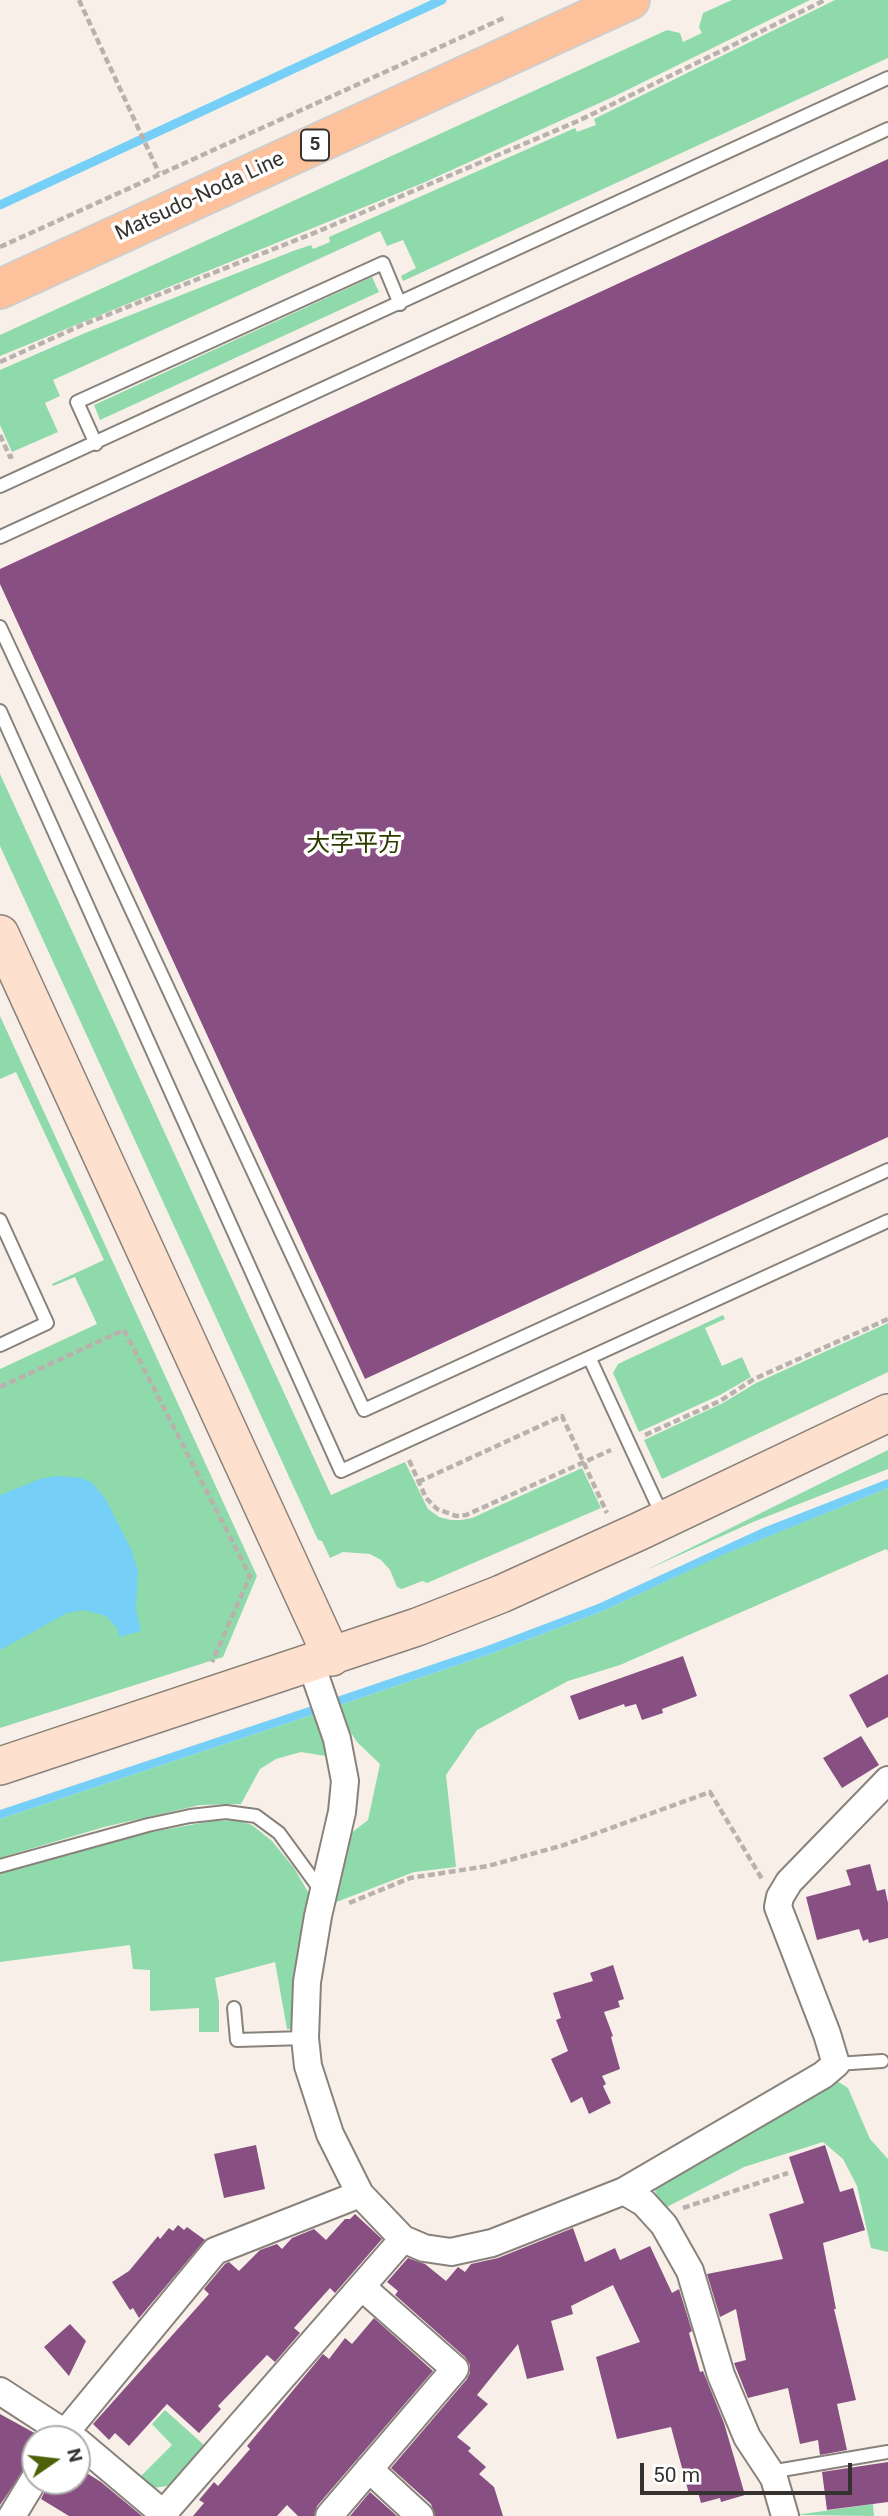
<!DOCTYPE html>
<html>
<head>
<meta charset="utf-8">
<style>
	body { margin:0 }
	#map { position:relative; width:888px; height:2516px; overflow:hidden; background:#f8f0e8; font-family:Roboto,sans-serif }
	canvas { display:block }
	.north { position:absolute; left:21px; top:2425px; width:70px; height:70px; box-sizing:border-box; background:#fff; border:2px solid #aeadac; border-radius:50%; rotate:76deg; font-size:19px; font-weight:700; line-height:28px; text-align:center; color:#35322f }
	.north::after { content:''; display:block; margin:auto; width:24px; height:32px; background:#4e6109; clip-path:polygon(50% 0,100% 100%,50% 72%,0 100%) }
	.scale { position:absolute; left:640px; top:2463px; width:212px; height:32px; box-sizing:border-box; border:4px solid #35322f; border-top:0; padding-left:9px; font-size:21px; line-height:24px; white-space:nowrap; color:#35322f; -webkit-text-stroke:5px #fff; paint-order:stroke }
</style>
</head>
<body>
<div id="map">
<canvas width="888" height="2516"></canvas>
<div class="north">N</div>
<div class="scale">50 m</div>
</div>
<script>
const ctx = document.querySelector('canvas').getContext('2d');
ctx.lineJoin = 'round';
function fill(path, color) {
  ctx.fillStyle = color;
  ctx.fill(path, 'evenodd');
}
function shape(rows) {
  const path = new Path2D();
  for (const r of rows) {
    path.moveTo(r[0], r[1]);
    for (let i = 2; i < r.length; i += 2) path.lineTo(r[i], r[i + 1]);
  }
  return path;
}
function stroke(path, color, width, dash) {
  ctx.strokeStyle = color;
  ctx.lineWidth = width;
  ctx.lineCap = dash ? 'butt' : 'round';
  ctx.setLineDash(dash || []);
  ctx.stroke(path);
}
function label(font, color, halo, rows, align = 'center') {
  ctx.font = font + ' Roboto,"Noto Sans JP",sans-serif';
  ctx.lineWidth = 7;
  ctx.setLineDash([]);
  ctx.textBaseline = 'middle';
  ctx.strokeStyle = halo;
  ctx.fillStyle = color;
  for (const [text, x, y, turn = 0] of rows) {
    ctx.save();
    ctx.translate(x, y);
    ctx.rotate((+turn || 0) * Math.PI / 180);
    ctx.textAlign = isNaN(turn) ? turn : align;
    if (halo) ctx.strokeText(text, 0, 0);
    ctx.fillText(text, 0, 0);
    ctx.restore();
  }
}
fill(shape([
	[732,0,810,0,615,96,423,183,0,356,0,335,667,30,680,33,683,42,702,33,699,27,703,13],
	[835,0,888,0,888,58,403,281,401,276,416,268,403,240,387,246,380,231,53,380,60,396,45,403,58,432,12,452,0,425,0,370,85,333,293,251,311,245,313,249,330,242,329,237,575,128,577,132,596,125,594,119],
	[372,277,379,292,100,420,94,405],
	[0,774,331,1495,405,1462,428,1509,439,1517,451,1520,461,1520,472,1518,582,1468,601,1508,427,1583,422,1581,402,1589,397,1587,390,1570,381,1560,370,1554,343,1552,330,1558,322,1541,318,1540,0,846],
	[0,1016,257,1576,223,1657,0,1728,0,1369,97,1324,75,1277,53,1286,52,1284,104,1260,16,1072,0,1079],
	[723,1315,725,1319,705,1328,722,1366,742,1357,751,1377,720,1395,639,1432,613,1373,618,1364],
	[888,1323,888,1372,662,1479,644,1440,723,1403,756,1383],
	[888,1450,888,1469,753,1522,644,1571],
	[888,1488,888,1551,886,1549,620,1665,568,1681,477,1730,446,1775,456,1867,414,1872,334,1903,346,1837,368,1820,380,1764,357,1742,334,1707,490,1654,603,1611,719,1556],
	[318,1713,332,1757,301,1752,276,1759,260,1769,241,1804,200,1805,104,1827,0,1858,0,1819],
	[236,1820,252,1825,272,1841,294,1868,311,1897,297,2029,287,2029,275,1962,215,1978,219,2002,219,2032,199,2032,199,2008,150,2011,150,1970,133,1969,130,1945,0,1962,0,1874,141,1834,212,1821],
	[832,2081,837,2081,848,2088,870,2139,888,2159,888,2252,871,2248,857,2186,843,2159,823,2142,744,2167,665,2208,662,2204,655,2192,658,2182],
	[165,2410,204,2445,168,2486,152,2488,139,2478,172,2445,152,2424],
	[873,2504,874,2516,796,2515]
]), '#8edaab');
fill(shape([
	[57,1476,82,1478,92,1483,105,1498,131,1549,138,1571,136,1609,141,1631,119,1637,117,1628,106,1616,84,1610,67,1613,0,1650,0,1495,40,1479],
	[888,1479,888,1488,720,1556,603,1611,490,1654,334,1707,331,1699,487,1646,598,1604,763,1528],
	[315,1705,318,1713,0,1819,0,1810]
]), '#75cff6');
stroke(shape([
	[0,205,442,0]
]), '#75cff6', 9);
fill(shape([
	[888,159,888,1137,365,1379,0,584,0,569],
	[683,1656,697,1696,662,1709,663,1713,642,1720,636,1704,625,1707,624,1704,579,1720,570,1696],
	[888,1674,888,1717,867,1728,849,1695],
	[861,1736,879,1765,842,1788,823,1758],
	[870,1864,877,1891,885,1889,888,1903,888,1938,869,1943,868,1939,863,1941,859,1929,817,1940,806,1897,851,1885,846,1870],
	[613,1965,624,1999,618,2001,620,2007,604,2012,613,2036,611,2037,620,2069,602,2076,606,2084,603,2086,611,2103,589,2114,582,2097,571,2103,551,2059,568,2051,556,2020,561,2018,553,1993,593,1981,590,1973],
	[256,2145,265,2189,224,2198,214,2154],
	[825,2145,840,2192,853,2188,865,2230,823,2243,836,2309,834,2309,856,2400,837,2404,847,2450,820,2455,818,2440,800,2444,788,2388,748,2398,734,2363,746,2360,736,2309,720,2317,707,2274,783,2259,769,2214,804,2203,789,2157],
	[355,2214,382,2239,335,2293,330,2288,294,2328,300,2333,275,2362,267,2355,218,2406,221,2409,199,2433,167,2404,129,2446,115,2433,109,2440,93,2424,209,2294,204,2289,225,2264,229,2262,239,2271,260,2250,277,2244,282,2249,292,2238,314,2229,326,2240,345,2219,350,2219],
	[178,2225,184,2230,187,2227,205,2240,139,2318,133,2308,130,2310,112,2282,129,2271,158,2236,160,2239,169,2228,173,2231],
	[573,2228,585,2262,615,2248,620,2260,650,2246,672,2293,679,2289,692,2331,689,2333,700,2372,703,2371,724,2423,745,2495,721,2502,720,2498,701,2503,698,2492,689,2494,671,2427,617,2439,596,2357,640,2342,613,2285,571,2306,573,2314,551,2321,564,2370,527,2379,518,2344,477,2395,488,2404,457,2437,471,2448,468,2451,486,2467,479,2474,494,2487,503,2516,435,2516,431,2504,391,2468,467,2379,470,2373,470,2365,465,2357,395,2295,398,2291,387,2282,408,2258,425,2264,446,2281,458,2267,465,2272,471,2264,498,2258],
	[374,2318,433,2371,317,2506,314,2516,298,2516,287,2505,277,2516,193,2516,204,2503,199,2500,214,2482,218,2486,250,2449,247,2446,323,2354,329,2359,345,2338,352,2344],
	[70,2324,86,2341,69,2376,44,2347],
	[0,2414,40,2436,39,2439,35,2439,35,2447,27,2465,0,2505],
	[888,2462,888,2502,827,2510,822,2472],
	[77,2467,101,2482,142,2516,69,2516,41,2499,50,2481,77,2481],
	[370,2492,397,2516,350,2516]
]), '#885082');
const lane = shape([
	[96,444,77,402,383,263,400,304],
	[0,486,888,78],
	[0,537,888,129],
	[0,627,364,1410,888,1170],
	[0,711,341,1471,888,1221],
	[0,1220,47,1323,0,1345],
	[590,1359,663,1517],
	[0,1866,148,1825,190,1816,226,1812,256,1816,279,1833,322,1892],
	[234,2008,237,2040,305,2038],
	[836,2064,882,2061],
	[770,2472,888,2452]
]);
const street = shape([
	[311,1664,337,1739,345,1781,342,1812,318,1916,307,1982,305,2038,308,2066,330,2134,360,2194,403,2239,424,2248,451,2252,492,2243,624,2191,823,2075,836,2064,827,2034,778,1907,780,1897,789,1882,888,1780],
	[624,2191,644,2203,664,2225,690,2271,721,2375,747,2437,774,2478,785,2516],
	[0,2391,74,2439],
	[60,2439,215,2251,360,2194],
	[77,2441,166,2516],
	[369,2469,420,2516],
	[12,2516,35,2478],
	[161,2516,403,2239],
	[329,2516,455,2369,363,2288]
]);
const secondary = shape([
	[0,934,332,1657],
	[0,1766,417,1627,501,1594,640,1531,888,1413]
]);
const primary = shape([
	[0,289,630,0]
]);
stroke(lane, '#89827b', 16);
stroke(street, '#89827b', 30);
stroke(secondary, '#89827b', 40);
stroke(primary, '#cfcecd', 42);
stroke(shape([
	[79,0,159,173],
	[0,247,506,17],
	[0,362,82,325,319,231,578,121,825,0],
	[0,435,10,457,13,456],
	[0,1387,124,1330,250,1576,212,1662],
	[645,1435,720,1401,754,1379,888,1319],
	[409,1460,426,1498,437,1509,456,1516,466,1515,611,1450],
	[418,1482,562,1416,607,1513],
	[349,1903,410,1878,488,1866,564,1845,710,1792,762,1879],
	[683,2208,788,2173]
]), '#b9b2ac', 4.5, [7, 3.5]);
stroke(lane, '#fff', 12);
stroke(street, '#fff', 26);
stroke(secondary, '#fee0ce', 37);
stroke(primary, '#fdc19c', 38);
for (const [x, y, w] of [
	[315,145,28]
]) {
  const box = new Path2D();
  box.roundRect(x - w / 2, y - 15.5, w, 31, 5);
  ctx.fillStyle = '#fff';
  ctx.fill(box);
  stroke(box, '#35322f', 2);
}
label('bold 19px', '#35322f', null, [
	["5",315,145]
]);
label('21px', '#35322f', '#fff', [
	["Matsudo-Noda Line",200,197,-25]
]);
label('24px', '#2e3b00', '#fff', [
	["大字平方",354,845]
]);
</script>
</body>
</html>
